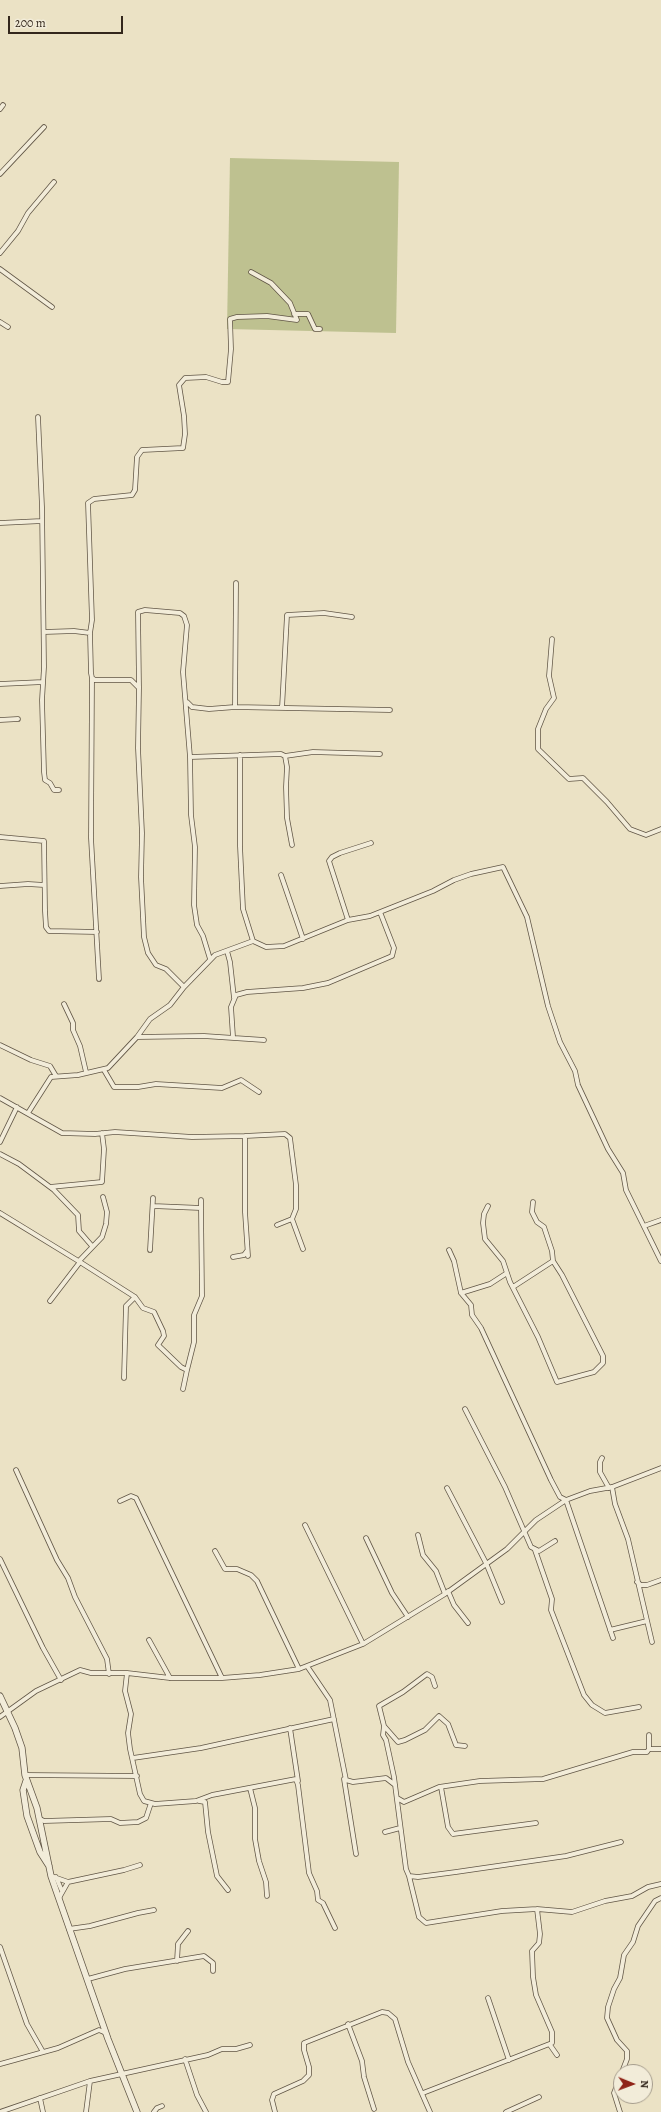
<!DOCTYPE html>
<html>
<head>
<meta charset="utf-8">
<style>
	body { margin:0 }
	#map { position:relative; width:661px; height:2112px; overflow:hidden; background:#ebe2c5; font-family:Alegreya,serif }
	canvas { display:block }
	.north { position:absolute; left:613px; top:2064px; width:40px; height:40px; box-sizing:border-box; background:#f2ecd9; border:1px solid #a69d8d; border-radius:50%; rotate:91deg; font-size:11px; font-weight:700; line-height:16px; text-align:center; color:#33271c }
	.north::after { content:''; display:block; margin:auto; width:14px; height:18px; background:#8f2418; clip-path:polygon(50% 0,100% 100%,50% 72%,0 100%) }
	.scale { position:absolute; left:8px; top:16px; width:115px; height:18px; box-sizing:border-box; border:2px solid #33271c; border-top:0; padding-left:5px; font-size:12px; line-height:14px; white-space:nowrap; color:#33271c; -webkit-text-stroke:3px #f2ecd9; paint-order:stroke }
</style>
</head>
<body>
<div id="map">
<canvas width="661" height="2112"></canvas>
<div class="north">N</div>
<div class="scale">200 m</div>
</div>
<script>
const ctx = document.querySelector('canvas').getContext('2d');
ctx.lineJoin = 'round';
function fill(path, color) {
  ctx.fillStyle = color;
  ctx.fill(path, 'evenodd');
}
function shape(rows) {
  const path = new Path2D();
  for (const r of rows) {
    path.moveTo(r[0], r[1]);
    for (let i = 2; i < r.length; i += 2) path.lineTo(r[i], r[i + 1]);
  }
  return path;
}
function stroke(path, color, width, dash) {
  ctx.strokeStyle = color;
  ctx.lineWidth = width;
  ctx.lineCap = dash ? 'butt' : 'round';
  ctx.setLineDash(dash || []);
  ctx.stroke(path);
}
fill(shape([
	[230,158,399,162,396,333,227,329]
]), '#bec190');
const minor = shape([
	[0,109,3,105],
	[0,174,44,127],
	[0,253,18,231,28,213,54,182],
	[0,269,52,307],
	[294,314,308,314,315,329,320,329],
	[0,322,8,327],
	[38,417,42,507,44,667,42,700,44,772,45,780,50,783,54,790,59,790],
	[0,523,42,521],
	[44,632,74,631,90,633],
	[552,639,549,676,554,698,546,709,538,729,538,749,569,779,583,778,607,802,630,829,646,835,661,829],
	[92,678,91,838,99,979],
	[0,684,43,682],
	[139,688,138,612,145,610,180,613,184,616,187,625,183,672,190,757],
	[187,702,192,707,209,709,235,707,390,710],
	[235,707,236,583],
	[282,708,287,615,324,613,352,617],
	[0,720,18,719],
	[240,755,240,846,243,909,253,941],
	[285,756,313,752,380,754],
	[0,837,44,841,45,911,46,927,49,931,97,932],
	[281,875,303,939],
	[0,886,28,884,44,885],
	[348,920,329,861,332,857,340,853,371,843],
	[227,951,230,962,234,998],
	[210,959,203,936,197,925,194,905,195,847,191,815,190,757,281,754,285,756,287,767,286,787,287,818,292,845],
	[184,987,166,969,156,965,148,953,144,937,141,877,142,833,138,748,139,688,131,680,95,680,92,678,91,673,90,633,92,620,88,503,94,499,132,495,135,490,137,457,142,450,183,448,185,434,184,416,179,385,185,378,206,377,222,382,228,382,231,349,230,319,237,317,267,316,297,320,290,303,271,283,251,272],
	[64,1004,73,1023,73,1030,80,1046,86,1072],
	[137,1037,204,1036,264,1040],
	[233,1037,231,1007,236,995,247,992,303,988,328,983,392,956,394,948,380,912],
	[0,1045,31,1060,50,1066,56,1076],
	[104,1070,114,1087,138,1087,156,1084,222,1088,241,1080,259,1092],
	[0,1098,62,1133,95,1134,115,1132,192,1137,245,1136],
	[28,1113,51,1077,78,1075,108,1068,137,1037,150,1019,170,1005,184,987,215,955,253,941,266,947,284,946,348,920,370,916,433,891,454,880,471,874,503,867,527,917,548,1006,560,1042,575,1071,578,1085,608,1149,623,1173,626,1190,661,1261],
	[0,1142,17,1107],
	[0,1154,19,1164,54,1190,78,1215,79,1231,92,1246],
	[50,1187,102,1182,104,1149,102,1133],
	[201,1200,201,1208],
	[488,1206,484,1214,483,1223,485,1239,503,1261,510,1282,538,1337,557,1382,594,1372,603,1363,603,1356,562,1275,553,1261,552,1251,544,1227,537,1222,532,1212,533,1202],
	[0,1213,80,1262,50,1301],
	[277,1225,292,1219],
	[644,1226,661,1220],
	[150,1250,153,1198],
	[449,1250,454,1261,461,1293,490,1284,507,1273],
	[248,1256,245,1212,245,1136,285,1134,290,1138,296,1185,296,1209,292,1219,303,1249],
	[233,1257,244,1255,247,1251],
	[79,1261,102,1237,106,1224,107,1212,103,1197],
	[80,1262,135,1297,143,1308,154,1312,163,1331,164,1336,158,1345,181,1367,187,1370,194,1342,194,1315,202,1296,201,1208,153,1206],
	[513,1287,553,1261],
	[461,1293,471,1305,472,1315,481,1328,551,1480,560,1497,566,1500,613,1638],
	[124,1378,126,1306,135,1297],
	[183,1389,187,1370],
	[465,1409,505,1487,531,1547,539,1551,555,1541],
	[602,1458,600,1462,600,1472,609,1488],
	[16,1470,57,1560,68,1578,75,1597,107,1659,109,1674],
	[612,1487,615,1504,628,1539,652,1642],
	[447,1488,486,1563,502,1602],
	[120,1501,131,1496,136,1498,222,1678],
	[305,1525,363,1644],
	[418,1535,423,1555,436,1571,445,1594],
	[366,1538,392,1593,408,1617],
	[535,1550,552,1599,551,1610,584,1695,592,1705,605,1713,639,1707],
	[215,1551,225,1569,237,1569,251,1575,257,1581,299,1669],
	[0,1559,43,1648,61,1680],
	[637,1582,641,1585,647,1585,661,1580],
	[448,1591,454,1605,468,1623],
	[610,1630,647,1621],
	[149,1640,170,1678],
	[307,1666,330,1700,346,1780,353,1782,386,1778,395,1785],
	[127,1673,125,1691,131,1714,128,1733,130,1749,140,1794,144,1801,155,1804,196,1801,212,1795,296,1779,298,1785,309,1873,317,1891,318,1900,323,1903,335,1928],
	[435,1686,432,1677,427,1674,403,1692,379,1706,384,1726,398,1742,405,1740,425,1730,439,1716,448,1724,456,1745,465,1746],
	[0,1717,36,1691,80,1670,91,1673,127,1673,170,1678,222,1678,260,1675,299,1669,363,1644,445,1594,507,1549,536,1520,566,1500,590,1491,612,1487,661,1468],
	[384,1726,383,1735,386,1740,394,1777,406,1869,409,1876,419,1917,426,1923,502,1911,537,1909,572,1912,605,1901,632,1896,648,1887,661,1884],
	[290,1728,298,1781],
	[649,1749,661,1749],
	[133,1758,201,1748,334,1719],
	[25,1775,137,1776],
	[344,1779,356,1854],
	[441,1787,448,1827,453,1834,536,1823],
	[250,1788,255,1808,255,1839,259,1861,266,1882,267,1896],
	[397,1798,404,1802,439,1787,480,1781,543,1779,633,1752,647,1752,649,1749,649,1735],
	[199,1801,205,1802,208,1832,217,1876,228,1890],
	[40,1819,44,1821,111,1819,120,1823,138,1822,146,1818,151,1803],
	[385,1832,400,1828],
	[51,1876,68,1882,124,1870,140,1865],
	[409,1876,418,1877,456,1872,566,1856,621,1842],
	[56,1877,62,1891],
	[59,1898,68,1882],
	[69,1929,90,1926,138,1913,154,1910],
	[0,1947,27,2024,43,2052],
	[177,1961,178,1944,188,1931],
	[88,1979,125,1969,204,1956,213,1963,213,1971],
	[488,1998,509,2060],
	[348,2024,362,2061,364,2077,374,2109],
	[550,2045,557,2055],
	[185,2059,197,2095,206,2112],
	[0,2064,58,2048,99,2030,106,2033],
	[622,2072,627,2059,627,2051,617,2040,607,2018,608,2007,614,1989,620,1978,624,1955,633,1942,638,1926,655,1901,661,1898],
	[423,2093,552,2043,552,2032,536,1995,533,1977,532,1951,539,1943,540,1934,537,1909],
	[40,2098,43,2112],
	[0,2112,90,2081,208,2055,222,2049,236,2049,250,2045],
	[86,2112,90,2081],
	[154,2112,157,2108,162,2106],
	[275,2112,272,2100,274,2094,303,2081,309,2075,309,2067,304,2050,304,2043,382,2012,388,2013,395,2019,408,2062,430,2112],
	[506,2112,539,2097],
	[620,2112,614,2093,621,2075]
]);
const tertiary = shape([
	[0,1696,15,1728,22,1748,25,1775,37,1808,51,1876,108,2039,137,2112],
	[26,1781,23,1790,27,1816,40,1852,49,1866]
]);
stroke(minor, '#615646', 5.5);
stroke(tertiary, '#615646', 7);
stroke(minor, '#f2ecd9', 4);
stroke(tertiary, '#f2ecd9', 5.5);
</script>
</body>
</html>
